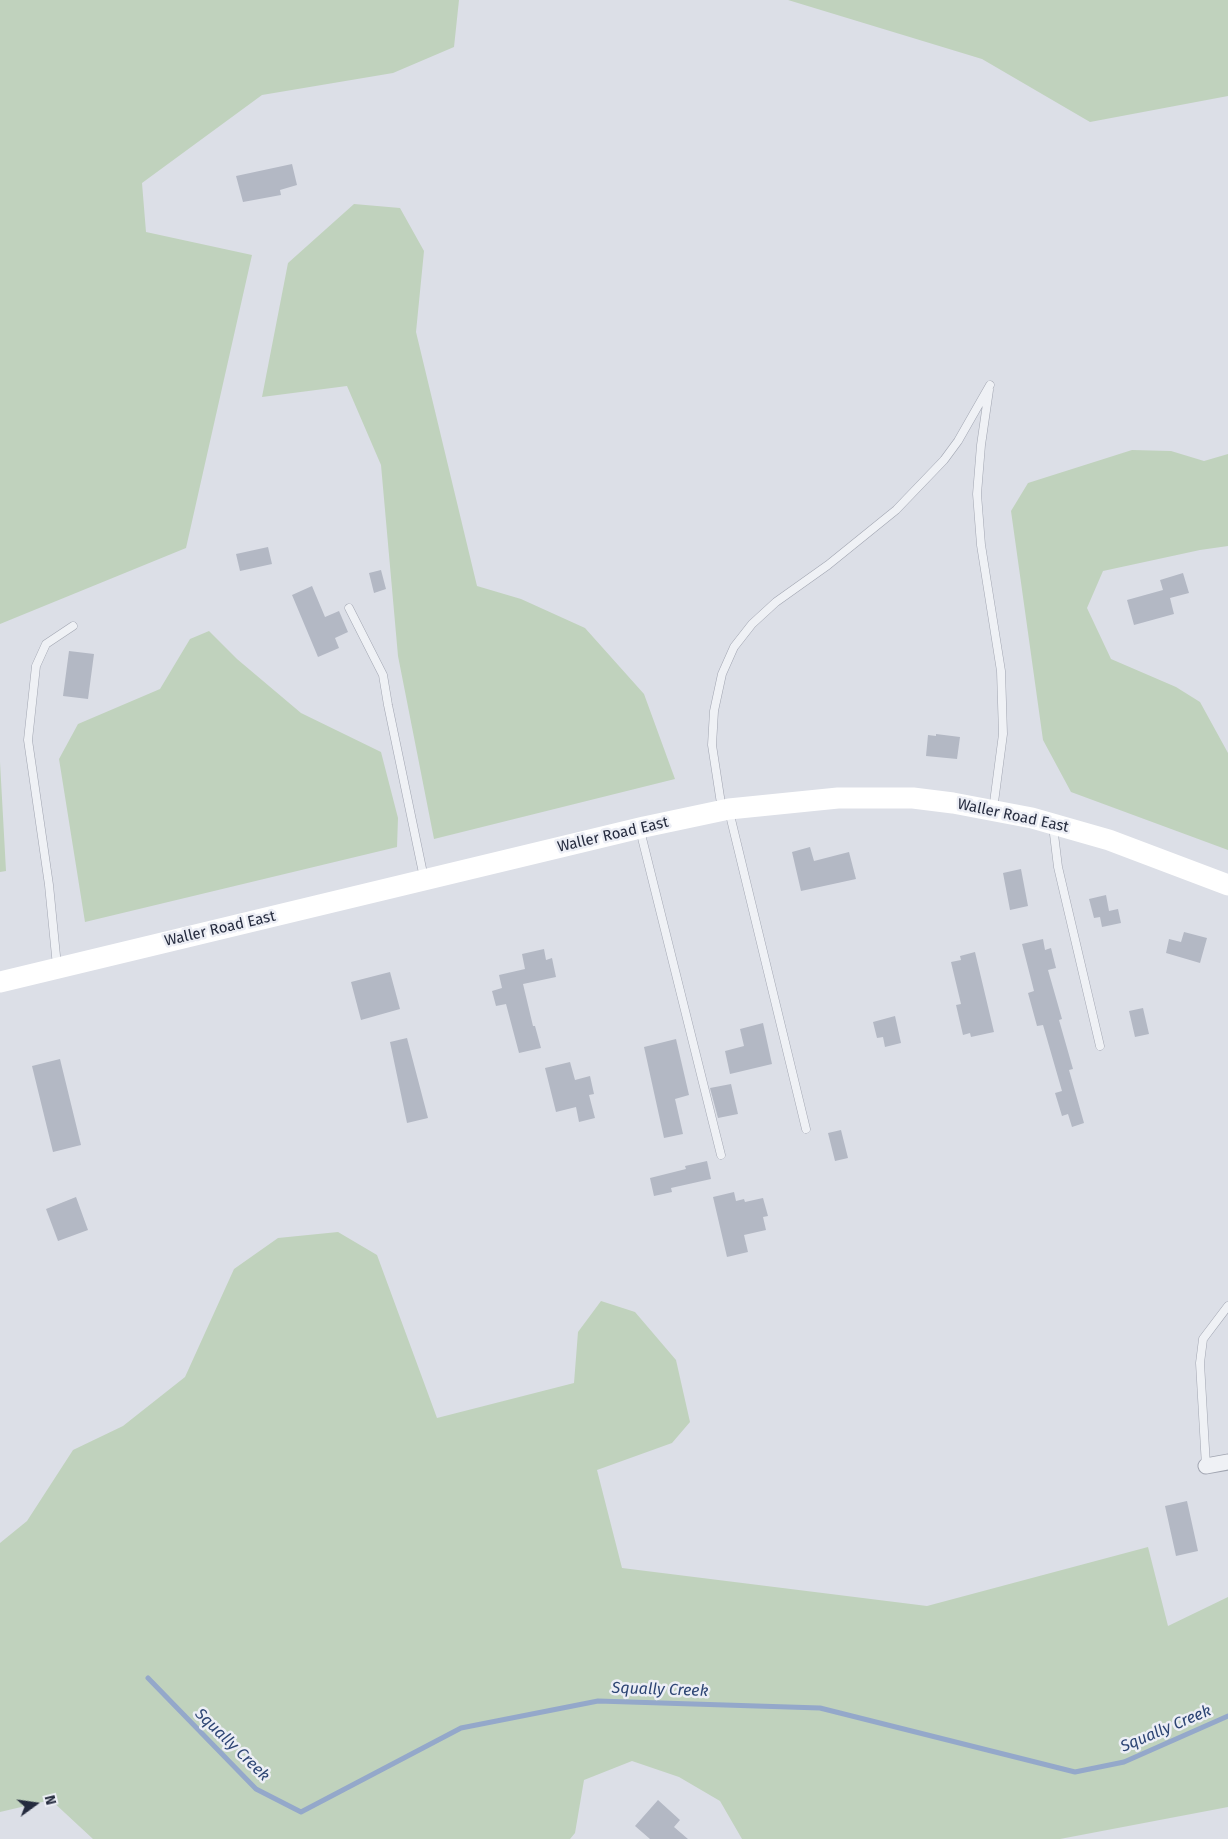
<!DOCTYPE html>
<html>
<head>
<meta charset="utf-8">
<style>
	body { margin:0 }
	#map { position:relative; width:1228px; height:1839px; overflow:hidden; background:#dcdfe7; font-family:"Fira Sans",sans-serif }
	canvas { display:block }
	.north { position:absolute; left:10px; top:1779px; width:50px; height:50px; -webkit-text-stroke:4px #eceef5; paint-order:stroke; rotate:76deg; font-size:14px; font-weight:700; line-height:20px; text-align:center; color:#252b3e }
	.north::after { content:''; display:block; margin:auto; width:18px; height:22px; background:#252b3e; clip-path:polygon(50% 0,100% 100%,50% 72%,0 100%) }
</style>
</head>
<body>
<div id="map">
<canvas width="1228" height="1839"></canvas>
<div class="north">N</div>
</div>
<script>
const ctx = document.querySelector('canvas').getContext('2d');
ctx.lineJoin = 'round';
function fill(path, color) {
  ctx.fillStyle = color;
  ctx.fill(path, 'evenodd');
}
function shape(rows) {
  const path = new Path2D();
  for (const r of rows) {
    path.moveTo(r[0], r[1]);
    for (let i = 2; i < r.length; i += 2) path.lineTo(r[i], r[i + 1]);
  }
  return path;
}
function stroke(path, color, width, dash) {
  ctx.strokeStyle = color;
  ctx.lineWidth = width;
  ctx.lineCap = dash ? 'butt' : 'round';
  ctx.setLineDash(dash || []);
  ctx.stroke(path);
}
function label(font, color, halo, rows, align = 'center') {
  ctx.font = font + ' "Fira Sans",sans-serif';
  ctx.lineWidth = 5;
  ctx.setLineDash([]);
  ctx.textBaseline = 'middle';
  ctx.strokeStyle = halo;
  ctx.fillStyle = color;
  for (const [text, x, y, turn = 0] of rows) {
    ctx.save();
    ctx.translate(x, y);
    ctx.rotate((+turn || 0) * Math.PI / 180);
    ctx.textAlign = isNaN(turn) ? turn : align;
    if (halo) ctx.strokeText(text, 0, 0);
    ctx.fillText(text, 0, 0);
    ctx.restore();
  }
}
fill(shape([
	[0,0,459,0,454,47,393,73,262,95,142,183,146,232,252,255,186,548,0,624],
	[788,0,1228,0,1228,96,1090,122,982,59],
	[354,204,400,208,424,251,416,332,477,586,521,599,585,628,644,694,675,779,434,839,398,656,381,465,347,386,262,397,288,263],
	[1132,450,1171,451,1204,461,1228,454,1228,546,1200,550,1103,571,1087,608,1111,659,1176,687,1200,702,1228,753,1228,850,1071,792,1043,740,1011,511,1028,483],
	[209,631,237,659,301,713,381,752,398,818,397,847,85,922,59,759,78,724,160,689,190,639],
	[0,762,6,871,0,872],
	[338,1232,377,1255,437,1418,574,1383,578,1332,601,1301,635,1312,676,1360,690,1422,672,1443,597,1470,622,1568,927,1606,1148,1547,1168,1626,1228,1597,1228,1807,1060,1839,742,1839,720,1801,679,1777,632,1761,584,1780,575,1833,570,1839,93,1839,51,1800,0,1812,0,1543,27,1521,73,1450,123,1426,185,1377,234,1269,278,1238]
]), '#c0d2bd');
stroke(shape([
	[148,1678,256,1789,301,1812,461,1728,598,1701,820,1708,1075,1772,1124,1762,1228,1716]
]), '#94a8ca', 5);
fill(shape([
	[292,164,297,185,280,190,281,195,243,202,236,176],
	[268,547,272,564,240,571,236,554],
	[381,570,386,589,374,593,369,573],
	[1183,573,1189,593,1170,598,1174,614,1134,625,1127,600,1163,590,1160,580],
	[312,586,325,617,339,611,348,632,335,638,339,648,318,657,292,595],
	[69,651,94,654,88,699,63,696],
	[936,734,960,737,957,759,926,756,928,735,936,736],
	[810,847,814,861,849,852,856,879,801,891,792,852],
	[1021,869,1028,906,1010,910,1003,873],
	[1106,895,1109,911,1118,909,1121,923,1102,927,1100,917,1094,918,1089,899],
	[1184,932,1207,938,1200,963,1166,953,1169,939,1181,942],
	[1043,939,1045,950,1051,948,1056,968,1048,970,1062,1019,1059,1020,1073,1069,1069,1070,1084,1123,1072,1127,1068,1114,1062,1116,1055,1093,1062,1091,1043,1025,1037,1026,1028,993,1034,991,1022,944],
	[544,949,546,960,552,958,556,977,523,984,533,1026,535,1026,541,1048,519,1053,506,1004,496,1006,492,991,502,988,499,975,525,969,522,954],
	[975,952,994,1032,971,1037,970,1033,963,1035,956,1005,961,1004,951,962,961,960,960,956],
	[390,972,400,1009,361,1020,351,982],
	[1143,1008,1149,1034,1135,1037,1129,1011],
	[895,1016,901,1043,885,1047,883,1037,877,1038,873,1022],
	[763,1023,772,1064,730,1074,725,1051,744,1046,740,1029],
	[407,1038,428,1118,407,1123,390,1042],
	[676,1039,689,1095,675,1099,683,1134,664,1138,644,1047],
	[60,1059,81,1145,53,1152,32,1066],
	[570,1062,575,1080,590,1076,594,1094,589,1095,595,1118,579,1122,576,1107,556,1112,545,1068],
	[731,1084,738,1114,718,1118,710,1088],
	[841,1130,848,1158,835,1161,828,1133],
	[707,1161,711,1179,671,1188,672,1192,654,1196,650,1178,686,1169,685,1166],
	[734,1192,736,1201,744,1199,745,1202,763,1198,768,1216,763,1217,766,1230,744,1235,748,1252,727,1257,713,1197],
	[76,1197,88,1230,58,1241,46,1209],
	[1187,1501,1198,1551,1176,1556,1165,1506],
	[658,1800,680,1820,674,1827,688,1839,650,1839,635,1826]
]), '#b3b8c4');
const lane = shape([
	[989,390,981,445,977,494,981,545,1001,671,1003,734,993,810],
	[349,608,383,675,388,705,424,878],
	[722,810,712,745,714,711,722,674,734,647,752,624,776,602,828,565,896,510,944,460,958,441,990,385],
	[729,811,806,1129],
	[1053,826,1058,867,1100,1046],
	[640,830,721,1155],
	[57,966,49,885,28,740,36,666,46,644,73,626],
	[1206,1466,1200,1363,1203,1339,1228,1306]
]);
const street = shape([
	[1206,1466,1228,1462]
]);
stroke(lane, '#a1a5b1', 9);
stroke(street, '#a1a5b1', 17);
stroke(lane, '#eff1f5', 8);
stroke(street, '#eff1f5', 15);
stroke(shape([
	[0,982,644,827,729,809,838,798,913,798,953,803,1032,818,1109,840,1228,885]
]), '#fff', 21);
label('15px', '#252b3e', '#eceef5', [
	["Waller Road East",1013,816,12],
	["Waller Road East",613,835,-13],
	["Waller Road East",220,929,-13]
]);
label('italic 16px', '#2d4574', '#eceef5', [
	["Squally Creek",660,1690,2],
	["Squally Creek",1166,1729,-23],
	["Squally Creek",232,1745,44]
]);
</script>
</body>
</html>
